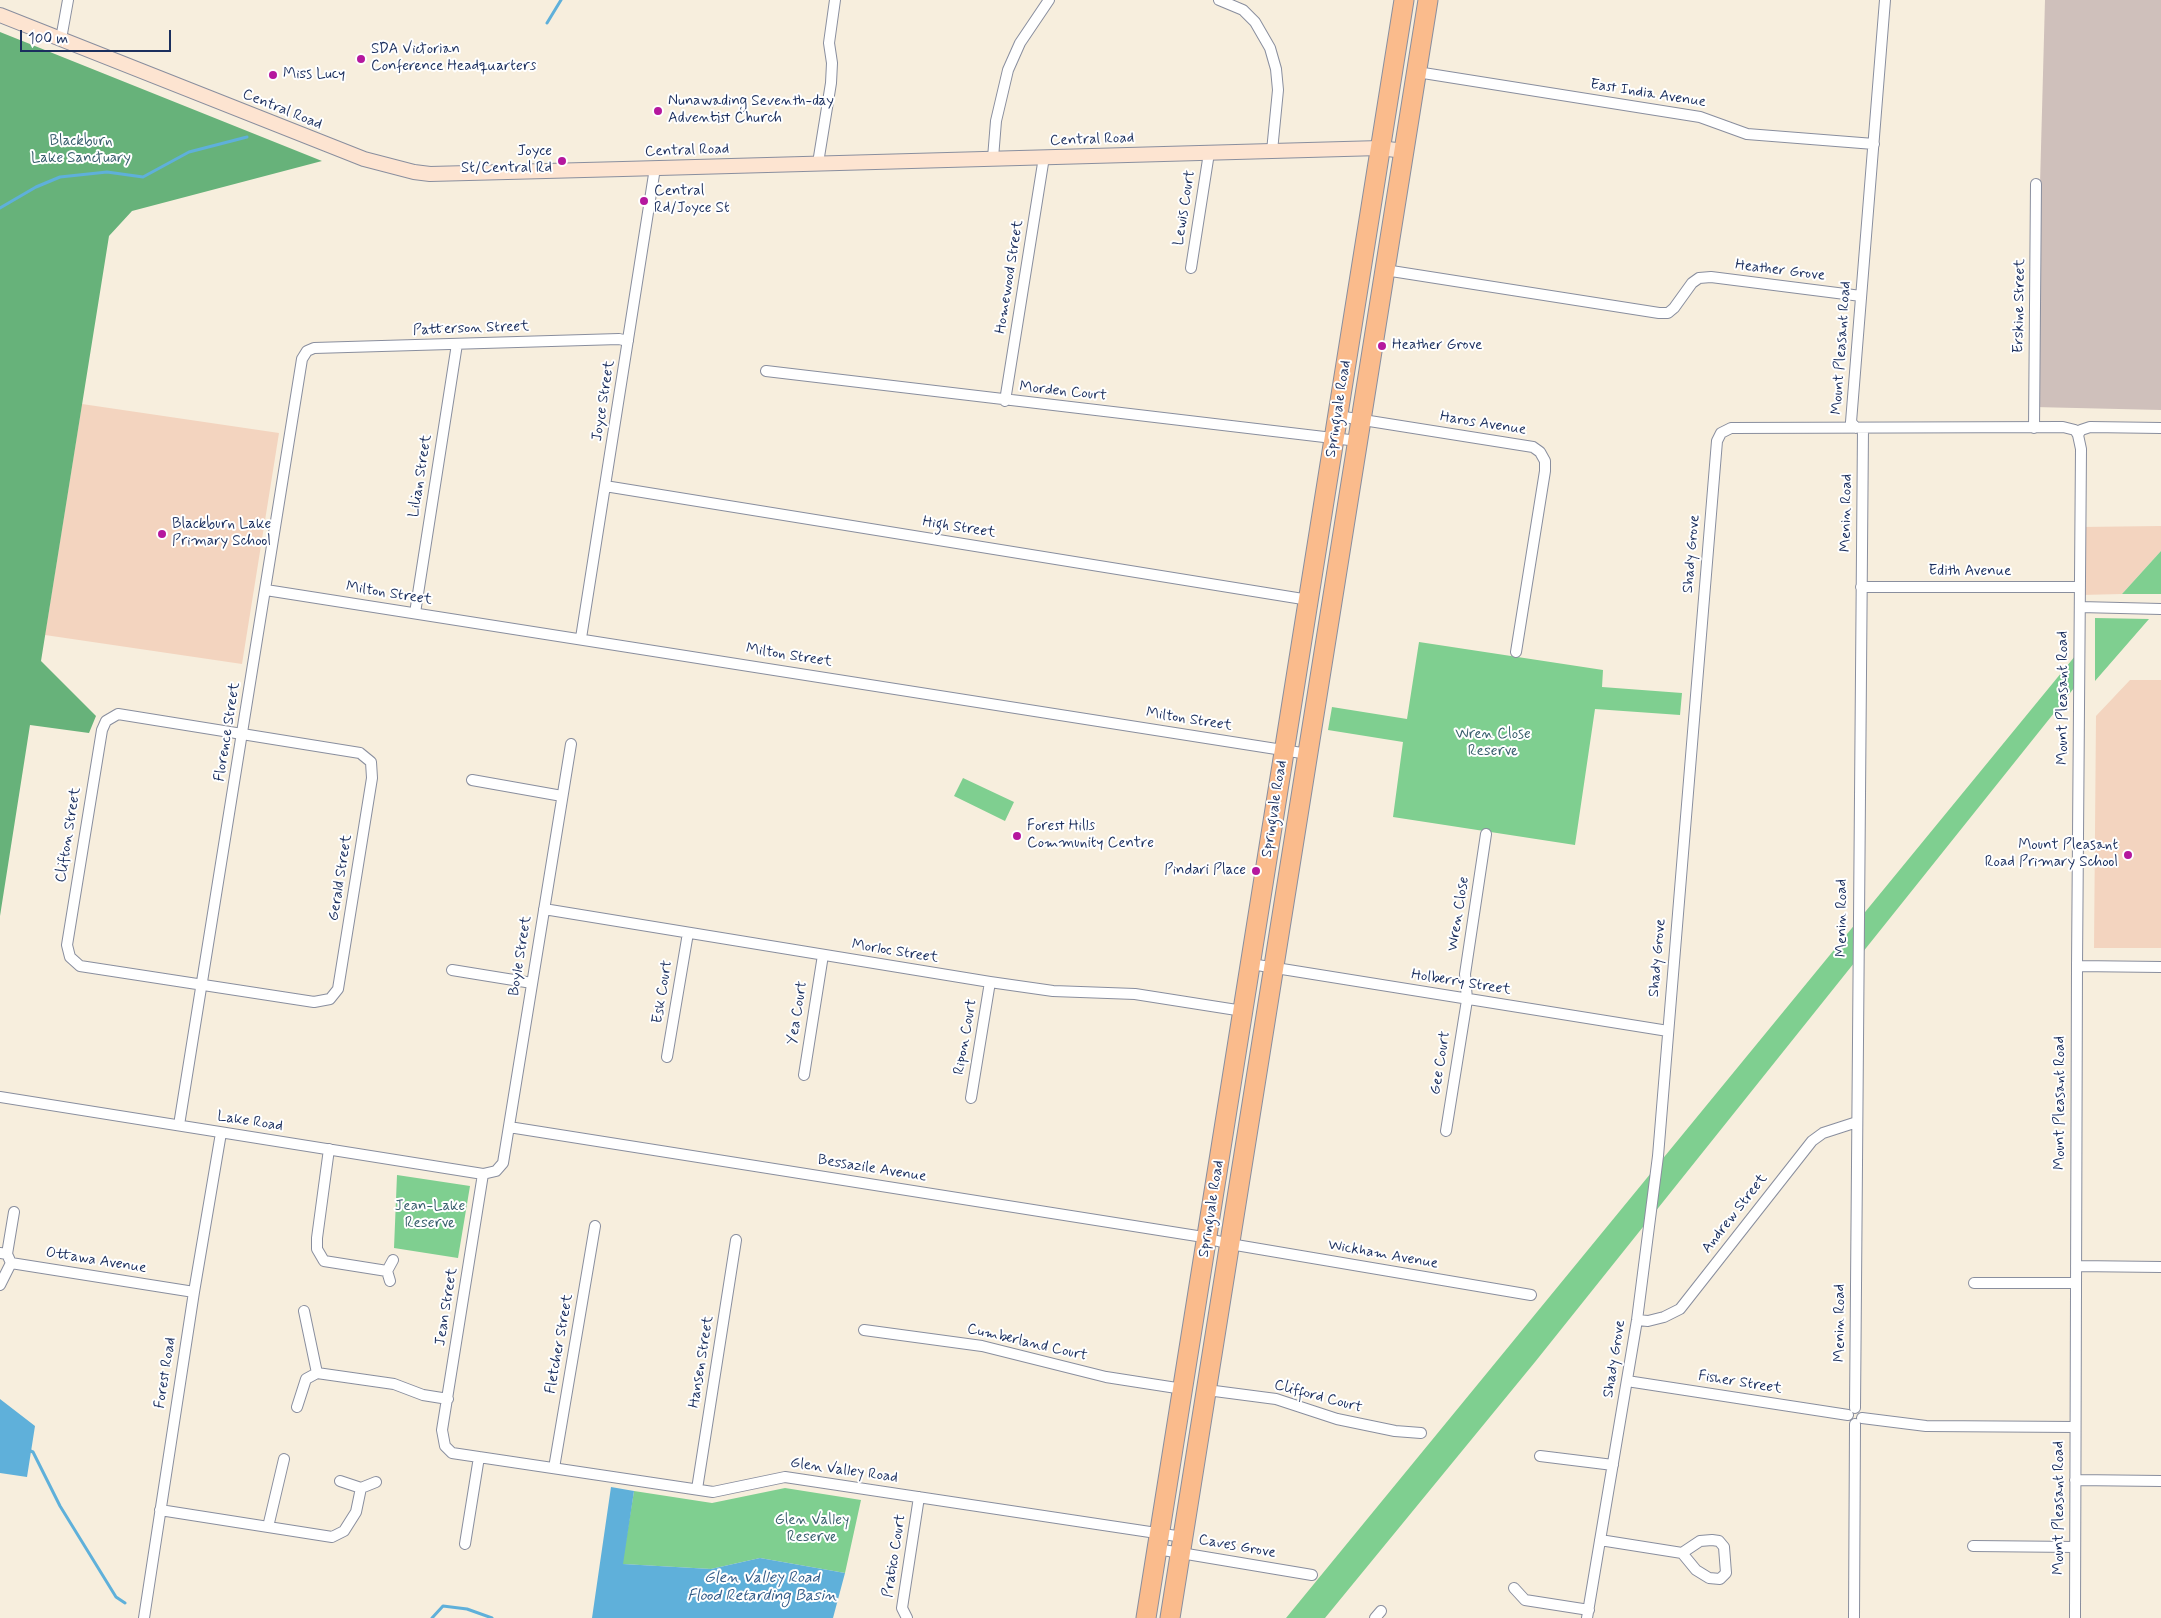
<!DOCTYPE html>
<html>
<head>
<meta charset="utf-8">
<style>
	body { margin:0 }
	#map { position:relative; width:2161px; height:1618px; overflow:hidden; background:#f7eedd; font-family:Mynerve,sans-serif }
	canvas { display:block }
	.scale { position:absolute; left:20px; top:30px; width:151px; height:22px; box-sizing:border-box; border:2px solid #1b2f5e; border-top:0; padding-left:6px; font-size:15px; line-height:18px; white-space:nowrap; color:#1b2f5e; -webkit-text-stroke:4px #fff; paint-order:stroke }
</style>
</head>
<body>
<div id="map">
<canvas width="2161" height="1618"></canvas>
<div class="scale">100 m</div>
</div>
<script>
const ctx = document.querySelector('canvas').getContext('2d');
ctx.lineJoin = 'round';
function fill(path, color) {
  ctx.fillStyle = color;
  ctx.fill(path, 'evenodd');
}
function shape(rows) {
  const path = new Path2D();
  for (const r of rows) {
    path.moveTo(r[0], r[1]);
    for (let i = 2; i < r.length; i += 2) path.lineTo(r[i], r[i + 1]);
  }
  return path;
}
function stroke(path, color, width, dash) {
  ctx.strokeStyle = color;
  ctx.lineWidth = width;
  ctx.lineCap = dash ? 'butt' : 'round';
  ctx.setLineDash(dash || []);
  ctx.stroke(path);
}
function label(font, color, halo, rows, align = 'center') {
  ctx.font = font + ' Mynerve,sans-serif';
  ctx.lineWidth = 4;
  ctx.setLineDash([]);
  ctx.textBaseline = 'middle';
  ctx.strokeStyle = halo;
  ctx.fillStyle = color;
  for (const [text, x, y, turn = 0] of rows) {
    ctx.save();
    ctx.translate(x, y);
    ctx.rotate((+turn || 0) * Math.PI / 180);
    ctx.textAlign = isNaN(turn) ? turn : align;
    if (halo) ctx.strokeText(text, 0, 0);
    ctx.fillText(text, 0, 0);
    ctx.restore();
  }
}
fill(shape([
	[82,404,279,433,242,664,45,635],
	[2161,526,2161,551,2122,594,2081,595,2081,527],
	[2130,680,2161,680,2161,948,2094,948,2096,716]
]), '#f3d4bf');
fill(shape([
	[2045,0,2161,0,2161,410,2034,407]
]), '#cfc0bb');
fill(shape([
	[2161,551,2161,594,2122,594],
	[2095,618,2149,619,2095,681],
	[1419,642,1603,670,1602,687,1682,693,1680,715,1595,709,1575,845,1393,817,1403,742,1328,730,1332,707,1407,719],
	[2080,650,2074,688,1535,1362,1325,1618,1286,1618],
	[963,778,1014,802,1005,821,954,796],
	[397,1175,470,1186,458,1258,394,1248],
	[785,1488,861,1500,845,1573,760,1558,711,1569,622,1564,634,1491,712,1503]
]), '#7fcf90');
fill(shape([
	[0,32,322,161,132,211,109,236,41,661,96,716,89,733,30,725,0,916]
]), '#67b27a');
fill(shape([
	[0,1399,35,1426,27,1477,0,1473],
	[611,1487,634,1491,623,1564,711,1569,760,1558,845,1573,833,1618,592,1618]
]), '#5fb0da');
stroke(shape([
	[547,23,561,0],
	[0,208,36,187,60,177,107,172,143,177,189,152,247,137],
	[28,1450,33,1452,60,1506,116,1597,125,1603],
	[432,1618,443,1606,467,1609,492,1618]
]), '#5fb0da', 3);
const street = shape([
	[1219,0,1243,10,1255,22,1270,48,1276,69,1278,90,1272,151],
	[61,39,68,0],
	[1417,72,1700,117,1747,134,1874,144],
	[993,158,996,121,1008,70,1020,43,1049,0],
	[818,163,831,83,832,63,829,43,835,0],
	[1191,268,1209,153],
	[1385,270,1659,313,1668,313,1674,308,1692,283,1699,278,1711,277,1861,296],
	[766,371,1358,441],
	[1005,401,1044,157],
	[1338,416,1533,447,1540,452,1545,461,1545,471,1516,652],
	[1856,428,1851,422,1885,0],
	[2034,428,2036,184],
	[2078,435,2081,430,2090,427,2161,428],
	[605,486,1309,600],
	[1861,587,2080,587],
	[266,590,1308,754],
	[2080,607,2161,609],
	[415,613,457,344],
	[581,638,655,168],
	[118,714,360,753,371,762,372,778,338,989,330,999,314,1002,80,966,70,957,67,945,102,730,106,721,118,714],
	[472,780,562,796],
	[544,909,990,982,1053,991,1135,994,1243,1011],
	[1251,964,1668,1031],
	[2077,966,2161,967],
	[452,970,532,983],
	[667,1057,688,933],
	[804,1075,823,955],
	[0,1097,483,1174,496,1171,503,1163,571,744],
	[971,1098,990,982],
	[179,1125,302,359,307,351,314,348,619,339,628,341],
	[509,1127,1197,1236,1230,1244,1531,1295],
	[1446,1131,1467,1000,1465,974,1486,834],
	[329,1149,317,1238,317,1249,324,1261,387,1271],
	[483,1174,442,1430,445,1446,452,1453,713,1492,785,1477,1183,1537],
	[0,1253,7,1254,11,1263,194,1292],
	[7,1254,14,1212],
	[2076,1266,2161,1267],
	[390,1281,387,1271,393,1260],
	[1974,1283,2076,1283],
	[0,1285,11,1263],
	[1637,1320,1648,1321,1664,1317,1680,1309,1812,1141,1823,1133,1857,1122],
	[864,1330,982,1346,1106,1377,1183,1389],
	[317,1373,394,1384,423,1395,448,1399],
	[1627,1381,1848,1415],
	[1207,1390,1276,1399,1337,1419,1395,1431,1421,1433],
	[297,1407,306,1379,317,1373,304,1311],
	[1855,1408,1863,428],
	[1862,1418,1926,1426,2075,1427],
	[1540,1456,1613,1465],
	[554,1468,595,1226],
	[2075,1480,2161,1481],
	[340,1481,361,1488,376,1482],
	[697,1489,736,1240],
	[160,1510,332,1537,344,1531,356,1512,361,1488],
	[268,1527,284,1459],
	[1600,1540,1682,1553,1700,1541,1712,1540,1719,1541,1724,1547,1726,1573,1720,1579,1709,1578,1696,1570,1682,1553],
	[465,1544,479,1457],
	[1973,1546,2075,1547],
	[1157,1549,1312,1575],
	[1514,1588,1525,1600,1589,1610],
	[144,1618,194,1292,221,1133],
	[907,1618,902,1608,919,1497],
	[1375,1618,1381,1611],
	[1587,1618,1637,1320,1658,1156,1717,441,1721,433,1731,428,2063,427,2075,430,2078,435,2081,449,2077,966,2075,1618],
	[1854,1618,1855,1424]
]);
const secondary = shape([
	[0,15,364,159,414,172,430,174,623,169,1380,148,1404,151]
]);
const highway = shape([
	[1146,1618,1404,0],
	[1170,1618,1428,0]
]);
stroke(street, '#898e9e', 12);
stroke(secondary, '#898e9e', 16);
stroke(highway, '#898e9e', 21);
stroke(street, '#fff', 10);
stroke(secondary, '#fde4d1', 14);
stroke(highway, '#fabb8c', 19);
for (const [x, y, r, color] of [
	[361,59,5,"#b5179e"],
	[273,75,5,"#b5179e"],
	[658,111,5,"#b5179e"],
	[562,161,5,"#b5179e"],
	[644,201,5,"#b5179e"],
	[1382,346,5,"#b5179e"],
	[162,534,5,"#b5179e"],
	[1017,836,5,"#b5179e"],
	[2128,855,5,"#b5179e"],
	[1256,871,5,"#b5179e"]
]) {
  const dot = new Path2D();
  dot.arc(x, y, r, 0, 2 * Math.PI);
  ctx.fillStyle = color;
  ctx.fill(dot);
  stroke(dot, '#fff', 2);
}
label('15px', '#1b2f5e', '#fff', [
	["SDA Victorian",371,50],
	["Conference Headquarters",371,67],
	["Miss Lucy",283,75],
	["Nunawading Seventh-day",668,102],
	["Adventist Church",668,119],
	["Joyce",552,152,"right"],
	["St/Central Rd",552,169,"right"],
	["Central",654,192],
	["Rd/Joyce St",654,209],
	["Heather Grove",1392,346],
	["Blackburn Lake",172,525],
	["Primary School",172,542],
	["Forest Hills",1027,827],
	["Community Centre",1027,844],
	["Mount Pleasant",2118,846,"right"],
	["Road Primary School",2118,863,"right"],
	["Pindari Place",1246,871,"right"]
], 'left');
label('15px', '#1b2f5e', '#fff', [
	["East India Avenue",1648,94,9],
	["Central Road",282,110,22],
	["Central Road",1092,140,-2],
	["Central Road",687,151,-2],
	["Lewis Court",1185,208,-81],
	["Heather Grove",1780,271,7],
	["Homewood Street",1010,277,-81],
	["Erskine Street",2020,306,-89],
	["Patterson Street",471,329,-2],
	["Mount Pleasant Road",1842,348,-86],
	["Morden Court",1063,392,6],
	["Joyce Street",604,401,-81],
	["Springvale Road",1339,409,-81],
	["Haros Avenue",1483,424,9],
	["Lilian Street",421,476,-81],
	["Menin Road",1847,513,-89],
	["High Street",959,528,9],
	["Shady Grove",1692,554,-85],
	["Edith Avenue",1970,572],
	["Milton Street",389,594,9],
	["Milton Street",789,656,9],
	["Mount Pleasant Road",2064,698,-90],
	["Milton Street",1189,720,9],
	["Florence Street",228,732,-81],
	["Springvale Road",1275,809,-81],
	["Clifton Street",69,835,-81],
	["Gerald Street",341,878,-81],
	["Wren Close",1459,914,-81],
	["Menin Road",1843,918,-90],
	["Morloc Street",895,952,9],
	["Boyle Street",521,956,-81],
	["Shady Grove",1658,958,-85],
	["Holberry Street",1461,983,9],
	["Esk Court",663,992,-81],
	["Yea Court",798,1013,-81],
	["Ripon Court",966,1037,-80],
	["Gee Court",1441,1063,-81],
	["Mount Pleasant Road",2061,1103,-90],
	["Lake Road",250,1122,9],
	["Bessazile Avenue",872,1169,9],
	["Springvale Road",1212,1209,-81],
	["Andrew Street",1735,1214,-52],
	["Wickham Avenue",1383,1255,10],
	["Ottawa Avenue",96,1261,9],
	["Jean Street",447,1307,-81],
	["Menin Road",1841,1323,-90],
	["Cumberland Court",1027,1343,13],
	["Fletcher Street",560,1344,-80],
	["Shady Grove",1615,1359,-81],
	["Hansen Street",702,1362,-81],
	["Forest Road",166,1373,-81],
	["Fisher Street",1740,1383,9],
	["Clifford Court",1318,1397,15],
	["Glen Valley Road",844,1471,8],
	["Mount Pleasant Road",2060,1508,-90],
	["Caves Grove",1237,1547,10],
	["Pratico Court",895,1556,-81]
]);
label('15px', '#395f6d', '#fff', [
	["Blackburn",81,142],
	["Lake Sanctuary",81,159],
	["Wren Close",1493,735],
	["Reserve",1493,752],
	["Jean-Lake",430,1207],
	["Reserve",430,1224],
	["Glen Valley",812,1521],
	["Reserve",812,1538]
]);
label('italic 16px', '#335c89', '#fff', [
	["Glen Valley Road",762,1579],
	["Flood Retarding Basin",762,1597]
]);
</script>
</body>
</html>
